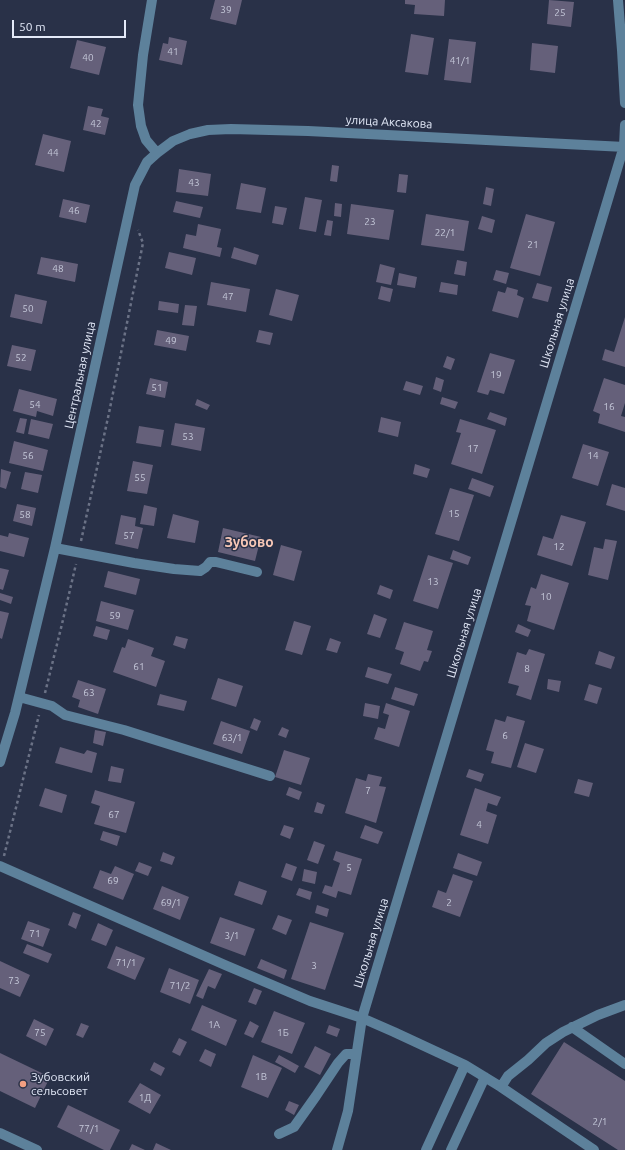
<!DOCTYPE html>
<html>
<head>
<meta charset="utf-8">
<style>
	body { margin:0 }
	#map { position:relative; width:625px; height:1150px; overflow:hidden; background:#293148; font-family:Ubuntu,sans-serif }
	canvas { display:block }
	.scale { position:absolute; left:12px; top:20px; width:114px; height:18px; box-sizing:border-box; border:2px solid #e3e9f8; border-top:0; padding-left:5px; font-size:12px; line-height:14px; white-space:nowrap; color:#e3e9f8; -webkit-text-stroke:3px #293148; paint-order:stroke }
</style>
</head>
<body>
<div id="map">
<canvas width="625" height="1150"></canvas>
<div class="scale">50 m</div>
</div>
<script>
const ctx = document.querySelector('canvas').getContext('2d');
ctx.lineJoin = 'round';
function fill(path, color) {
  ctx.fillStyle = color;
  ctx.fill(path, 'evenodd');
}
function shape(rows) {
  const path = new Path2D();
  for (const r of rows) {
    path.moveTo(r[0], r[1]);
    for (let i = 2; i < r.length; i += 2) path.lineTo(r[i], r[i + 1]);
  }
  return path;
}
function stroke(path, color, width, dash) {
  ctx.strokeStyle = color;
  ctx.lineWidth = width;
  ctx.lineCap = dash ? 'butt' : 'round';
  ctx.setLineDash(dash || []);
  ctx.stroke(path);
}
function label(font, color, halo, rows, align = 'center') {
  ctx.font = font + ' Ubuntu,sans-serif';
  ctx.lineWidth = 3;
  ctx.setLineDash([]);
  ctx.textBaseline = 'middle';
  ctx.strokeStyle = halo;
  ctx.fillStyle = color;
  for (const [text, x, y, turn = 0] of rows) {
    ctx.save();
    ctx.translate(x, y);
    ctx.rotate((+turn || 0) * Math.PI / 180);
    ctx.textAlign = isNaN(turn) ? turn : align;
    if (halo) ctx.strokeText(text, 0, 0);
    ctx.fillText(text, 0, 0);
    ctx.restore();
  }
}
fill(shape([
	[215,0,242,0,236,25,210,19],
	[405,0,445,0,444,16,414,14,415,5,405,4],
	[549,0,574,2,571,27,547,24],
	[411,34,434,38,428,75,405,72],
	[169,37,187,41,182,65,159,60,163,43,168,44],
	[449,39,476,42,471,83,444,80],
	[77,40,106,47,99,75,70,68],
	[532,43,558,46,555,73,530,70],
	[88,106,103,109,101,116,109,118,105,135,83,130],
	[43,134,71,141,64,172,35,165],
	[332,165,339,166,337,182,330,181],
	[179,169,211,174,208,196,176,192],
	[399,174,408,175,406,193,397,192],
	[241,183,266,188,261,213,236,209],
	[486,187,494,189,491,206,483,204],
	[305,197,322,200,316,232,299,229],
	[63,199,90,205,86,223,59,217],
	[176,201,203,207,200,218,173,212],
	[335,203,342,204,341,217,334,216],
	[351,204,394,210,389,240,347,234],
	[275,206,287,208,283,225,272,223],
	[426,214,469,221,464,251,421,245],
	[526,214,555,222,540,276,510,268],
	[482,216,495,220,492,233,478,229],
	[327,220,333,221,331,236,324,235],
	[198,224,221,229,217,247,222,248,220,257,183,248,186,234,196,236],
	[234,247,259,255,256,265,231,258],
	[169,252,196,258,192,275,165,268],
	[41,257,78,264,75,282,37,274],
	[457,260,467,262,465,276,454,274],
	[380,264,395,268,391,285,376,282],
	[496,270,509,273,506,284,493,280],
	[399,273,417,277,415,288,397,285],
	[211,282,250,289,246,312,207,305],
	[441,282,458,285,457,295,439,292],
	[537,283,552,287,548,302,532,298],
	[381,286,393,289,390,302,378,299],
	[507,287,518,290,517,295,524,298,518,318,492,311,498,291,505,293],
	[276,289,299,295,292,321,269,315],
	[15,294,47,301,42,324,10,317],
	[159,301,179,304,178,313,158,310],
	[185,305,197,306,194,326,182,325],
	[625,317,625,367,602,360,605,349,614,352],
	[157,330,189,336,186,351,154,345],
	[259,330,273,333,270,345,256,342],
	[12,345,36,350,31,371,7,366],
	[490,353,515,360,504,394,490,390,488,395,477,392],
	[447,356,455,359,451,370,443,367],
	[436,377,444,380,441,392,433,389],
	[150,378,168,382,165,398,146,394],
	[604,378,625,385,625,403,621,416,625,417,625,432,598,423,600,414,593,411],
	[406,381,423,386,420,395,403,390],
	[19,389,57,399,53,416,37,411,36,417,13,411],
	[442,397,458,402,455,409,440,404],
	[197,399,210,405,207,410,195,405],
	[490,412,507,418,505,426,487,419],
	[381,417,401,422,398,437,378,432],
	[20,418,27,419,24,434,16,432],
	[31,419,53,424,49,439,28,434],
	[460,419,496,430,482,474,451,464,461,433,456,432],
	[175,423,205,428,201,451,171,445],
	[139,426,164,430,161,447,136,443],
	[14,441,48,450,43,471,9,463],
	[583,444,609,452,598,486,572,478],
	[133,461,153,465,147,494,127,491],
	[415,464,430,469,427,478,413,474],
	[1,469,11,472,6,489,0,487],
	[25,472,42,475,38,493,21,489],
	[472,478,494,486,490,497,468,489],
	[612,484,625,488,625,511,606,505],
	[450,488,474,495,459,541,435,534],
	[17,504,36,508,32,526,13,521],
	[144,505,157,508,154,526,140,524],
	[173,514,199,521,195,543,167,538],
	[121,515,136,518,135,526,143,528,138,549,115,544],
	[561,515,586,522,572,566,537,555,543,536,553,539],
	[223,528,261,537,255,561,218,552],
	[9,533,29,538,24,557,0,551,0,535,8,537],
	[605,539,617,541,608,580,588,575,594,547,603,549],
	[281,545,302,551,294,581,273,575],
	[453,550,471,557,468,565,450,559],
	[428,555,453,563,438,609,413,601],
	[0,568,9,570,3,590,0,589],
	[108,571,140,579,136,595,104,587],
	[541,574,569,583,554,630,527,621,531,606,525,605,531,587,536,589],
	[380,585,393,590,390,599,377,594],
	[0,593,13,597,11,604,0,600],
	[101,601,134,610,128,630,96,621],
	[0,611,9,613,2,639,0,638],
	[374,614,387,619,380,638,367,634],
	[294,621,311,626,302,655,285,650],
	[404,622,433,631,427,650,432,651,428,662,424,661,420,671,400,664,404,652,395,649],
	[518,624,531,630,528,637,515,632],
	[96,626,110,630,107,640,93,636],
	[176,636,188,639,185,649,173,645],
	[330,638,341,642,337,653,326,650],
	[128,639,154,648,151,656,165,661,156,687,113,672,122,647,125,648],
	[529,649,545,654,531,700,516,695,519,686,508,683,517,652,526,655],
	[599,651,615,657,611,669,595,664],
	[368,667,392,674,388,684,365,677],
	[218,678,243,686,236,707,211,699],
	[548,679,561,681,559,692,547,689],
	[78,680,106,689,98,714,78,707,80,700,72,697],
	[589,684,602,688,597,704,584,700],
	[395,687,418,694,414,706,391,699],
	[160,694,187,701,184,711,157,705],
	[365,703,380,706,378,719,363,716],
	[386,703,410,711,399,747,374,739,378,727,385,729,389,715,383,713],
	[507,716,525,721,511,768,491,763,494,752,486,750,495,719,505,722],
	[254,718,261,721,257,731,250,728],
	[221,721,250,731,242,754,213,744],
	[282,727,289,730,286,738,278,735],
	[95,730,106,732,103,746,93,743],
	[525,743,544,749,536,773,517,767],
	[60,747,84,754,87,750,97,753,92,773,55,763],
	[284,750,310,758,301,785,275,777],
	[111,766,124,769,121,783,108,781],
	[469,769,484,774,481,782,466,777],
	[368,774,382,777,379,786,386,787,376,823,345,813,356,778,366,781],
	[578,779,593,783,589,797,574,793],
	[289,787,302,792,299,800,286,795],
	[45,788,67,795,62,813,39,806],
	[475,788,501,797,497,806,488,803,486,811,497,815,488,844,460,835],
	[95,790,135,802,126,833,94,824,100,806,91,803],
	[317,802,325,805,322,814,314,812],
	[284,825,294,828,290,839,280,835],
	[365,825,383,832,378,844,360,838],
	[103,831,120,836,117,846,100,840],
	[314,841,325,845,318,864,307,860],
	[336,851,362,859,351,895,338,891,336,898,322,893,325,885,332,887,340,863,333,860],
	[163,852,175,857,172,865,160,861],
	[458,853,482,862,477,876,453,868],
	[139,862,152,867,148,876,135,871],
	[286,863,297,867,292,881,281,877],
	[115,866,134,874,123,900,93,888,100,870,111,874],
	[304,869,317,872,315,884,302,881],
	[453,874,473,881,460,917,432,907,438,890,446,893],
	[239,881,267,891,262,905,234,895],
	[162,886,189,897,180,920,153,909],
	[299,888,312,892,310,900,296,895],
	[317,905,329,909,327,917,315,913],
	[73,912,81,915,76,929,68,925],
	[278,915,292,920,286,935,272,929],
	[220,917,255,929,245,956,210,943],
	[28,921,50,929,43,947,21,939],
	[310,922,344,933,325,990,291,979],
	[98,923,113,930,106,946,91,940],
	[27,944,52,954,48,963,23,953],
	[116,946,145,958,135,980,107,968],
	[261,959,287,970,284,979,257,968],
	[0,961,30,975,20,997,0,988],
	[169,968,199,980,190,1004,160,992],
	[209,969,222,974,215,989,208,986,203,999,196,996],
	[254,988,262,991,256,1005,248,1002],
	[202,1005,237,1020,226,1046,191,1030],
	[274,1011,305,1023,292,1054,261,1042],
	[34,1019,54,1029,46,1046,26,1036],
	[250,1021,259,1026,253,1038,244,1034],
	[81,1023,89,1026,83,1038,76,1035],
	[329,1025,340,1029,337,1037,326,1033],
	[179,1038,187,1042,180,1056,172,1052],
	[564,1042,625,1081,625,1150,618,1150,531,1094],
	[315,1046,331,1054,320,1075,304,1067],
	[205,1049,216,1054,211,1067,199,1061],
	[0,1053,50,1077,35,1108,0,1091],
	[253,1055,282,1068,268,1098,241,1087],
	[279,1055,299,1066,295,1073,275,1062],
	[154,1062,165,1068,161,1076,150,1070],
	[140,1083,161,1095,150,1114,128,1102],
	[289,1101,299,1105,294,1115,285,1110],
	[68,1105,120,1130,110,1150,104,1150,57,1127],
	[156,1143,171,1150,153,1150],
	[132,1144,145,1150,129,1150]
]), '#65607a');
stroke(shape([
	[81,541,109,413,143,243,138,230],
	[45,693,62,624,76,564],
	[4,856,39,715]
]), '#6b7286', 2.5, [3, 3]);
stroke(shape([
	[152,0,143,55,138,105,141,126,146,140,157,153],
	[618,0,622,50,625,103],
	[55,548,134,563,174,569,200,571,206,567,210,562,216,562,257,572],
	[19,697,52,706,65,715,124,730,270,776],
	[0,762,15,713,55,548,135,185,147,162,157,153,173,141,190,134,208,130,231,129,308,131,625,147],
	[0,866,225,965,310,1001,362,1018,394,1032,465,1065,501,1087,594,1150],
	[572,1027,625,1064],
	[501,1087,508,1076,528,1060,546,1043,563,1032,598,1015,625,1005],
	[0,1133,37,1150],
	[279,1134,294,1127,316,1096,338,1063,346,1054,356,1054],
	[337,1150,348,1111,362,1018,624,146,625,125],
	[426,1150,465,1065],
	[451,1150,485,1077]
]), '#5d819b', 10);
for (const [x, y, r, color] of [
	[23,1084,4,"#f39f82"]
]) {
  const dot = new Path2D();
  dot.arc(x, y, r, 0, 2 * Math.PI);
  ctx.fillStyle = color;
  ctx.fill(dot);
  stroke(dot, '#293148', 1.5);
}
label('10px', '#c4c7d8', null, [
	["39",226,10],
	["25",560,13],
	["41",173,52],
	["40",88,58],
	["41/1",460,61],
	["42",96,124],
	["44",53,153],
	["43",194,183],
	["46",74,211],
	["23",370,222],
	["22/1",445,233],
	["21",533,245],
	["48",58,269],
	["47",228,297],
	["50",28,309],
	["49",171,341],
	["52",21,358],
	["19",496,375],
	["51",157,388],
	["54",35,405],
	["16",609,407],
	["53",188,437],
	["17",473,449],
	["56",28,456],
	["14",593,456],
	["55",140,478],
	["15",454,514],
	["58",25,515],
	["57",129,536],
	["12",559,547],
	["13",433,582],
	["10",546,597],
	["59",115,616],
	["61",139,667],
	["8",527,669],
	["63",89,693],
	["6",505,736],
	["63/1",232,738],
	["7",368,791],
	["67",114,815],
	["4",479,825],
	["5",349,868],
	["69",113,881],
	["69/1",171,903],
	["2",449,903],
	["71",35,934],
	["3/1",232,936],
	["71/1",126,963],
	["3",314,966],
	["73",14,981],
	["71/2",180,986],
	["1А",214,1025],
	["75",40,1033],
	["1Б",283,1033],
	["1В",261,1077],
	["1Д",145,1098],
	["2/1",600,1122],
	["77/1",89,1129]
]);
label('12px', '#e3e9f8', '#293148', [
	["улица Аксакова",389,122,3],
	["Школьная улица",557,323,-73],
	["Центральная улица",80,375,-78],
	["Школьная улица",464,633,-73],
	["Школьная улица",371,943,-73]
]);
label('12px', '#e3e9f8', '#293148', [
	["Зубовский",31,1077],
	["сельсовет",31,1091]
], 'left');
label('bold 14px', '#f7c7b6', '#293148', [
	["Зубово",249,542]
]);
</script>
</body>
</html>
